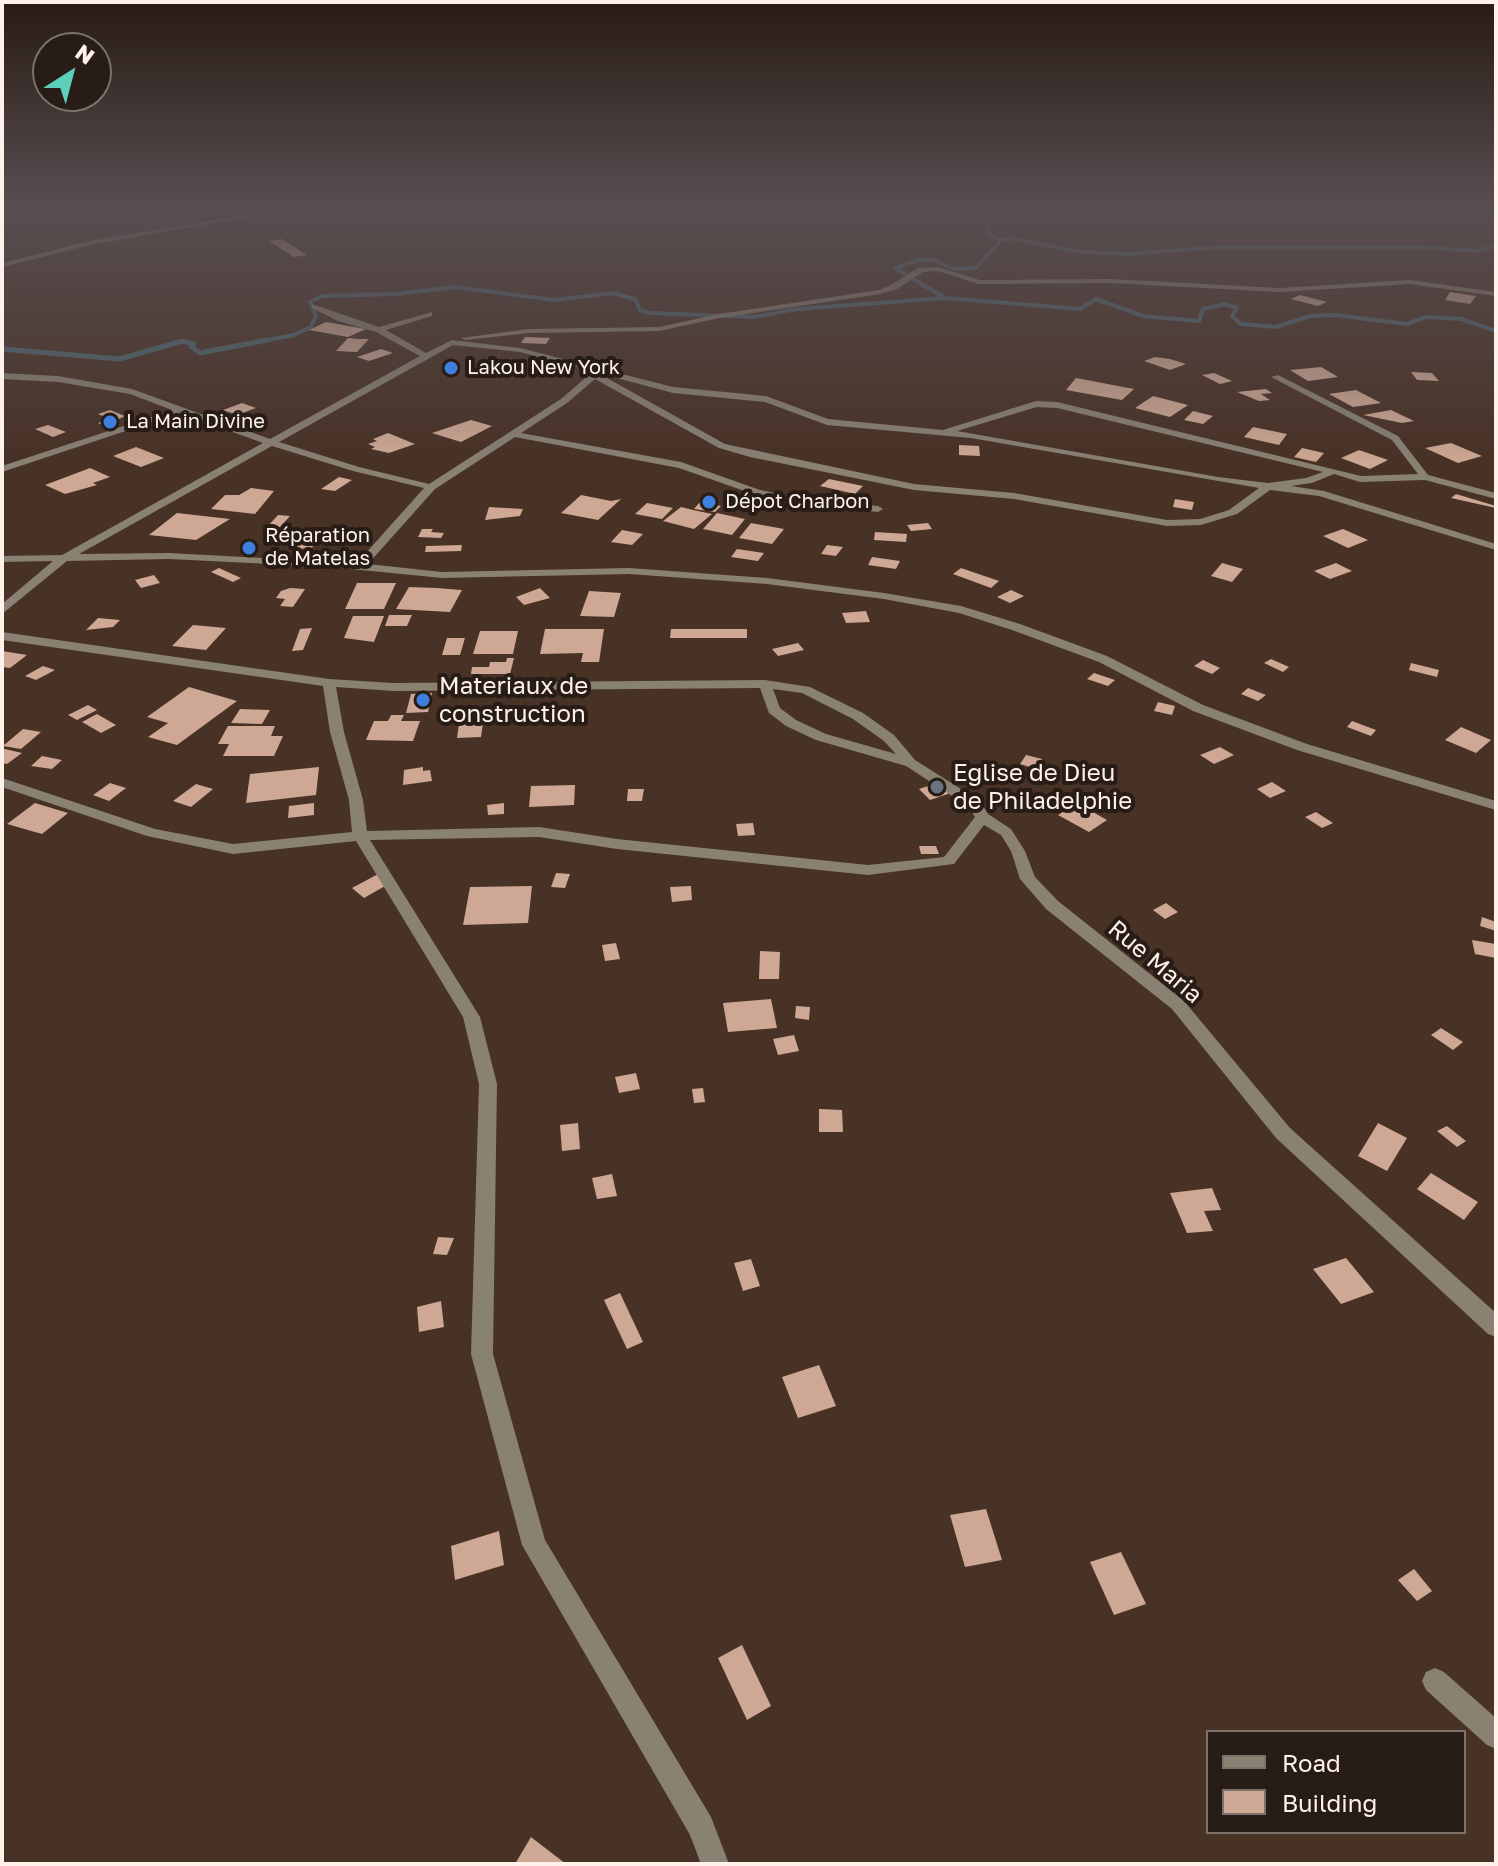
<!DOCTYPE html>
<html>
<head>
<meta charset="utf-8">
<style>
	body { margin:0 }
	#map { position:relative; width:1498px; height:1866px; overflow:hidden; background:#483125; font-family:"Golos Text",sans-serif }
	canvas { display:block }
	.frame { position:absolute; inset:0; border:4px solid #fef2eb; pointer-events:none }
	.legend { position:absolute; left:1206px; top:1730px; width:260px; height:104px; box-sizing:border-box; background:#271c16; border:2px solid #7d726b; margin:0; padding:10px 14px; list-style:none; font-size:24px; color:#fef2eb }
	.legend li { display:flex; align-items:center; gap:16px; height:40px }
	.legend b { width:40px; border:2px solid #7d726b }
	.north { position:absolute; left:32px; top:32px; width:80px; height:80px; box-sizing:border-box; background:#271c16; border:2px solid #7d726b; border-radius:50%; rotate:36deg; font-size:22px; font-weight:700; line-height:32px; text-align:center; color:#fef2eb }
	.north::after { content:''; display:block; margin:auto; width:28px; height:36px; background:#5cceba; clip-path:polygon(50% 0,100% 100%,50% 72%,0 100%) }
</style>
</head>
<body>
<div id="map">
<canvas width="1498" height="1866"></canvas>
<div class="frame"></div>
<ul class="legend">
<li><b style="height:10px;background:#898172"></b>Road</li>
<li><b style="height:22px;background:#cea894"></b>Building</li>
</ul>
<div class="north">N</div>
</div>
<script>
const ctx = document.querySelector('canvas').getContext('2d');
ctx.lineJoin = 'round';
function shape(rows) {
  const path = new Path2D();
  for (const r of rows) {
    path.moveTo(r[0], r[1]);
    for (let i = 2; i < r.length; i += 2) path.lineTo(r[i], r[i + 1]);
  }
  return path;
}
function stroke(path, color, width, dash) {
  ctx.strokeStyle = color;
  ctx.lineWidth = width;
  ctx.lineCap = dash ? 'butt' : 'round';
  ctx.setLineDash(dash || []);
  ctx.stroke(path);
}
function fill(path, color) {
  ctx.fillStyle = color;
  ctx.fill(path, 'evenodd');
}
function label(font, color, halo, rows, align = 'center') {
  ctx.font = font + ' "Golos Text",sans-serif';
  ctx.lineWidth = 8;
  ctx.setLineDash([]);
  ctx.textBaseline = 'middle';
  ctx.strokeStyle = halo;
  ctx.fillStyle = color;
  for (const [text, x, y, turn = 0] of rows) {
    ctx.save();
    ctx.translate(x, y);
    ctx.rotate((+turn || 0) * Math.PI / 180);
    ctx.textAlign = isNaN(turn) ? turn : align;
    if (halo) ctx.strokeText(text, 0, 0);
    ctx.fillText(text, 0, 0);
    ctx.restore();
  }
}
stroke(shape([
	[998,207,986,223,989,234,1001,240],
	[945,298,1080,309,1096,299,1143,316,1199,321,1203,309,1225,304,1237,308,1232,316,1241,324,1276,327,1310,316,1335,315,1407,324,1426,317,1461,319,1496,331],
	[177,342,188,342],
	[257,342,294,335,311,327,316,316,310,302,322,296,396,294,456,287,554,300,613,293,635,299,640,310,650,313,753,317,798,309,945,298,895,268,918,260,934,260,954,269,976,268,1001,240,1014,239,1081,252,1129,254,1220,247,1422,247,1479,251,1496,245]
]), '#4c656e', 4);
stroke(shape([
	[2,349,120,359,182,341,194,344,191,346,200,353,267,340]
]), '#4c656e', 5);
fill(shape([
	[282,239,307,255,294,257,269,241],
	[1450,292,1476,296,1470,304,1445,300],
	[1300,295,1327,302,1318,306,1291,299],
	[326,322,366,329,348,337,309,330],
	[525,337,550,338,546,344,521,343],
	[348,338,358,339,369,339,357,352,336,351],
	[381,349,393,353,369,361,357,357],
	[1155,357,1170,359,1186,364,1170,370,1144,361],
	[1321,367,1338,377,1308,381,1290,370],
	[1411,372,1432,373,1439,381,1417,380],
	[1214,373,1232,381,1220,384,1202,375],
	[1076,378,1134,389,1122,400,1066,390],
	[1266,389,1272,393,1261,394,1270,400,1259,401,1237,392],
	[1356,390,1381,403,1353,407,1329,394],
	[1153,396,1188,405,1170,417,1135,408],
	[242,403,256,408,237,415,223,410],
	[110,410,125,416,105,426,98,423,110,419,98,414],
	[1391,410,1414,421,1402,423,1363,415],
	[1193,411,1213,416,1203,424,1184,420],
	[471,420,492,426,461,442,432,433],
	[48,425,66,432,53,437,35,429],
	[1253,427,1287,434,1279,445,1244,437],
	[388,433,415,444,389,453,371,449,375,447,368,444,377,441,373,439],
	[1451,443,1482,456,1458,463,1425,448],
	[959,445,979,446,980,456,959,455],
	[136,447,164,458,141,467,113,456],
	[1302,448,1324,453,1316,462,1294,457],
	[1359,450,1388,460,1370,469,1341,458],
	[90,468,110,477,93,483,97,485,65,494,45,485],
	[339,477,352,480,335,491,321,489],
	[829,479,863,486,855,494,820,486],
	[251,488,274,491,255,514,211,509,225,495,239,495],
	[1456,494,1496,506,1496,508,1451,498],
	[581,495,611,501,621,499,598,520,561,513],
	[1175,499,1194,502,1192,510,1173,507],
	[700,502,721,506,715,512,694,509],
	[647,503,673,508,662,519,635,514],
	[489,507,523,509,520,516,485,520],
	[681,507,693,510,712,514,694,529,663,521],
	[177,513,230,519,196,540,149,535],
	[717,513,745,519,732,535,703,529],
	[278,515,290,516,280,527,268,526],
	[751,523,784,529,772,544,739,538],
	[928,523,932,529,911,531,907,525],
	[422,529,433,529,431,532,444,533,441,538,418,537],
	[1343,529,1368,540,1348,548,1323,536],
	[622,530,643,534,632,545,611,542],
	[875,532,907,534,906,542,874,540],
	[299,537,320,538,311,549,291,548],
	[462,545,461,551,425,552,426,546],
	[827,545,843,547,836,556,821,554],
	[737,549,764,553,758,561,731,557],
	[872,557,900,561,896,569,868,565],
	[1222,563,1243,569,1232,582,1211,576],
	[1336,563,1352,571,1330,579,1314,571],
	[219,568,241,578,233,582,211,572],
	[961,568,999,581,991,588,953,574],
	[154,575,160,583,141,588,135,580],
	[357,583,396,583,384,609,345,609],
	[409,587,436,588,462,590,450,612,396,609],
	[290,588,305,589,293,607,280,606,285,599,276,598,281,591],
	[540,588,550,598,524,605,516,597],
	[1011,590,1024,596,1010,603,997,597],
	[589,591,621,593,614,617,580,616],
	[866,611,870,622,846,623,842,613],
	[389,615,412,615,407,626,385,626],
	[353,616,384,616,374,642,344,638],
	[98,618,120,620,113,627,86,630],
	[193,625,226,628,206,650,172,646],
	[312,628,303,650,292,651,300,629],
	[545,629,604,629,599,662,581,662,583,653,540,654],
	[671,629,747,629,747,638,670,638],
	[480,631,518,631,513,654,473,654],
	[447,638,465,638,460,655,442,655],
	[798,643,804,650,778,656,772,649],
	[2,651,27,655,10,668,2,667],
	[507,658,514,658,510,674,471,674,472,667,489,667,490,662,506,662],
	[1271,659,1289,667,1283,672,1264,663],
	[1203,660,1220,668,1212,674,1194,666],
	[1411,663,1439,670,1437,677,1409,670],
	[43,666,55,670,36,680,25,676],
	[1094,673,1115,680,1108,686,1087,679],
	[189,687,237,701,177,745,148,737,168,723,147,717],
	[1248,688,1266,695,1258,701,1241,694],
	[432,693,428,712,406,713,411,694],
	[1158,702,1175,706,1172,715,1154,711],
	[88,705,97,710,77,720,68,715],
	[240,709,270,710,262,724,231,723],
	[97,714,116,725,101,733,82,722],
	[391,715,404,715,401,721,420,721,413,741,366,740,374,721,388,721],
	[484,716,481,737,457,738,460,717],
	[1352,721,1376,730,1371,736,1347,727],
	[228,726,275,726,271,736,283,736,274,756,223,756,229,744,218,744],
	[1461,727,1491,740,1476,753,1445,740],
	[23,729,41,732,21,749,3,746],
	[1220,747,1234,755,1214,764,1200,755],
	[2,750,5,749,22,753,7,764,2,763],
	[1026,755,1042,759,1036,769,1020,764],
	[42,756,62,760,52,769,31,766],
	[319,767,316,795,246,803,250,774],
	[423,767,423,771,430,770,432,781,403,785,404,770],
	[940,782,951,793,930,800,919,789],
	[1272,782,1286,791,1270,798,1257,789],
	[110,783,126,788,109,801,93,795],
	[196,784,213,789,191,807,173,801],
	[575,785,574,805,529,807,531,786],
	[628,789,644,789,642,801,627,801],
	[1098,792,1112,800,1102,806,1088,797],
	[35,803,68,813,42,834,7,824],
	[314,803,314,815,288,818,289,806],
	[504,803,504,814,488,815,487,805],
	[1077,803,1107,820,1089,832,1058,815],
	[1316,812,1333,823,1322,828,1305,817],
	[753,823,755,835,738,836,736,824],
	[919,846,936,846,939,854,921,854],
	[380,873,392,882,364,898,352,888],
	[556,873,570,874,565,888,551,887],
	[532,886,528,923,463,925,470,887],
	[691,886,692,900,672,902,670,887],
	[1166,903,1178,912,1165,919,1153,910],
	[1482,917,1496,922,1496,931,1480,926],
	[1472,940,1496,944,1496,958,1475,954],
	[616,943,620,959,605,961,602,945],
	[760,951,780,952,779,979,759,979],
	[771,999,777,1028,728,1032,723,1003],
	[796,1006,810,1007,809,1020,795,1018],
	[1441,1028,1463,1042,1453,1050,1431,1035],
	[794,1035,799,1051,778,1055,773,1039],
	[636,1073,640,1089,619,1093,615,1077],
	[703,1088,705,1102,694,1103,692,1089],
	[819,1109,842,1110,843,1132,819,1132],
	[578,1123,580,1149,562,1151,560,1125],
	[1378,1123,1407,1138,1387,1171,1358,1156],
	[1447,1126,1466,1141,1457,1147,1437,1131],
	[1431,1173,1478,1202,1464,1220,1417,1189],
	[612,1174,617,1196,597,1199,592,1178],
	[1212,1188,1221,1210,1204,1211,1213,1231,1187,1233,1170,1193],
	[438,1237,454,1238,447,1255,433,1254],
	[1346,1258,1374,1292,1341,1304,1313,1269],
	[751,1259,760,1286,743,1291,734,1263],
	[620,1293,643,1342,627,1349,604,1300],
	[441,1301,444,1327,419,1332,417,1307],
	[819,1365,836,1406,798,1418,782,1377],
	[986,1509,1002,1560,965,1567,950,1515],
	[499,1531,504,1565,455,1580,451,1546],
	[1121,1552,1146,1604,1114,1615,1090,1562],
	[1414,1569,1432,1591,1417,1601,1398,1580],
	[742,1645,771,1706,747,1720,718,1658],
	[531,1837,566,1864,515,1864]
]), '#cea894');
fill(shape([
	[938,267,980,280,1111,279,1280,288,1410,280,1496,292,1496,296,1410,284,1280,292,1111,283,979,284,938,271,923,272,897,289,880,294,719,318,659,331,529,333,465,340,461,338,529,329,659,327,719,314,879,290,891,285,918,268,938,267],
	[312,304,379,327,432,312,432,316,386,330,426,353,452,340,520,348,673,387,766,396,828,419,943,430,1036,401,1057,402,1361,476,1418,474,1392,440,1271,377,1278,375,1398,436,1428,475,1496,493,1496,499,1425,480,1360,482,1334,474,1312,483,1291,486,1324,491,1496,544,1496,550,1319,496,1270,490,1237,514,1201,525,1167,526,1014,499,914,490,750,457,719,448,595,379,567,403,521,433,681,462,760,490,790,496,878,506,883,509,878,512,790,502,753,494,679,468,515,437,435,489,368,564,442,572,629,568,767,578,884,593,961,606,1020,624,1107,656,1203,705,1307,744,1496,801,1496,810,1297,750,1193,711,1099,662,1012,630,959,613,884,599,767,584,629,574,442,578,331,567,169,559,67,561,2,614,2,604,53,561,2,562,2,556,62,555,263,443,180,413,2,472,2,466,172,410,130,394,58,382,2,379,2,373,58,376,132,389,270,439,420,356,376,332,338,321,312,308,312,304],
	[453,345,520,352,588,370,590,374,561,399,429,484,359,467,279,442,453,345],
	[598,373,673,393,765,402,827,425,971,438,1259,488,1229,510,1200,519,1167,520,1014,493,914,484,725,444,598,373],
	[1037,407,1057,408,1323,472,1306,478,1268,483,1218,477,957,431,1037,407],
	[272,446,353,471,424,488,357,563,169,553,79,554,272,446],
	[2,632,329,679,393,683,765,680,810,687,863,713,894,735,915,760,980,801,988,814,1011,829,1025,851,1035,877,1058,901,1184,1001,1290,1128,1496,1313,1496,1337,1488,1334,1276,1138,1172,1009,1046,909,1020,879,1011,851,1001,835,984,825,954,864,868,875,617,849,539,837,370,840,480,1017,497,1084,493,1354,545,1540,711,1817,729,1864,701,1864,690,1835,522,1545,471,1354,479,1084,463,1017,356,841,233,854,147,836,2,787,2,778,155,829,233,844,352,832,349,800,330,732,323,686,2,640,2,632],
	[336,687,393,691,760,688,769,713,786,726,816,740,906,766,969,807,975,817,944,857,868,865,617,839,539,827,367,831,363,800,344,732,336,687],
	[773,689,802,693,853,719,884,741,896,754,826,734,796,720,780,708,773,689],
	[1435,1668,1444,1672,1496,1718,1496,1749,1487,1745,1426,1690,1422,1681,1426,1672,1435,1668]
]), '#898172');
fill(shape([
	[290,207,305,207,90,245,2,267,2,263,90,241,290,207]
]), '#898172');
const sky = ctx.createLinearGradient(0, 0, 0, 468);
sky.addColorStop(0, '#281b14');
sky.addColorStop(0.44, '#584e51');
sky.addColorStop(1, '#584e5100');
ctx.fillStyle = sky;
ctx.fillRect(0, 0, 1498, 468);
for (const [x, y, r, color] of [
	[451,368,8,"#3f7fe0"],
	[110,422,8,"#3f7fe0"],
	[709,502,8,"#3f7fe0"],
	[249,548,8,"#3f7fe0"],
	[423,700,8,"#3f7fe0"],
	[937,787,8,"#6b7280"]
]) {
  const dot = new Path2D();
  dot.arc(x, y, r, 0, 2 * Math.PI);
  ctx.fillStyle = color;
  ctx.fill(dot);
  stroke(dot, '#271c16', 3);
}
label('20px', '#fef2eb', '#271c16', [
	["Lakou New York",467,368],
	["La Main Divine",126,422],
	["Dépot Charbon",725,502],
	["Réparation",265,536],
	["de Matelas",265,559]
], 'left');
label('24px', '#fef2eb', '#271c16', [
	["Materiaux de",439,686],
	["construction",439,714],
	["Eglise de Dieu",953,773],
	["de Philadelphie",953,801]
], 'left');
label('24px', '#fef2eb', '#271c16', [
	["Rue Maria",1155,962,40]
]);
</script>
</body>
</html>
